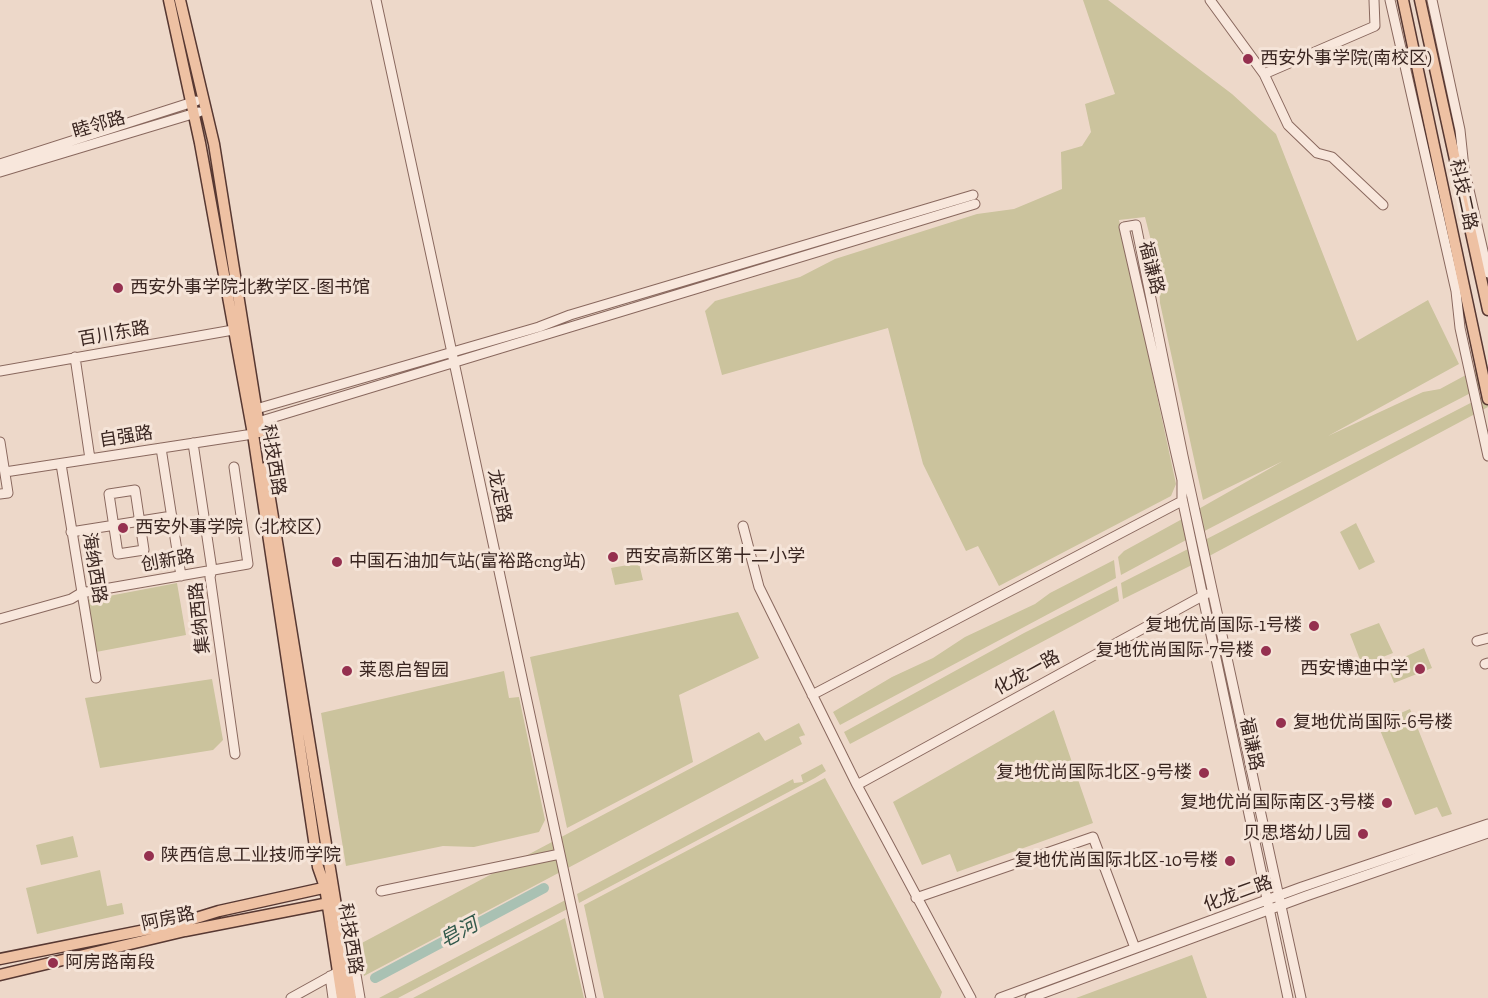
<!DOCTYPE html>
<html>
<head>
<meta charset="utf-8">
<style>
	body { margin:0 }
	canvas { display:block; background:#edd8c9 }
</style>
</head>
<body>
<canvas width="1488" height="998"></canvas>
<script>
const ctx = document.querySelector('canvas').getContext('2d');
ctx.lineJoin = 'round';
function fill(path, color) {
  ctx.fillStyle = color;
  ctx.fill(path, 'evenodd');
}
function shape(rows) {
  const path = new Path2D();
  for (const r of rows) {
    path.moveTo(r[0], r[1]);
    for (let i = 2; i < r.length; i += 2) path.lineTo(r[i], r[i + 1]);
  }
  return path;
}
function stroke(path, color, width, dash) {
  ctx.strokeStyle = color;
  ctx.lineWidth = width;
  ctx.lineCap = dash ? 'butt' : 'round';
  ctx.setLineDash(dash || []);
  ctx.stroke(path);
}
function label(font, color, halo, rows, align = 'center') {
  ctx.font = font + ' "Zilla Slab","Noto Sans SC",serif';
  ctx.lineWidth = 6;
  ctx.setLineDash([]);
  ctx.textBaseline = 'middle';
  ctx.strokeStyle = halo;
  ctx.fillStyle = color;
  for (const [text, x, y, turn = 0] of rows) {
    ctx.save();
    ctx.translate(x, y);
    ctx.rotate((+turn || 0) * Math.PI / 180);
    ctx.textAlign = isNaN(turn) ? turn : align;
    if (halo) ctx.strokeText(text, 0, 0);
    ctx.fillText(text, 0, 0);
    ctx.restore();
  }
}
fill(shape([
	[1083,0,1108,0,1232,94,1276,134,1357,341,1428,300,1459,364,1328,436,1423,392,1440,389,1477,369,1488,384,1193,537,1188,515,1283,461,1203,500,1160,303,1158,268,1145,217,1119,220,1176,484,1171,496,999,586,978,546,966,551,923,464,888,328,722,375,705,311,715,301,800,277,835,259,977,214,1014,209,1062,189,1061,152,1082,146,1091,132,1085,104,1115,94],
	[1488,394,1488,407,1198,562,1195,545],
	[1184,518,1188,539,1121,575,1118,557,1124,551],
	[1356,523,1375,562,1359,570,1340,532],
	[1190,548,1194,564,1123,599,1121,583],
	[1114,560,1116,578,840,725,833,712,892,677,933,658,965,637,1035,604,1050,593],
	[639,563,643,580,615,585,611,568],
	[177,583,186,635,96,652,88,600],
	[1117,586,1119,601,850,744,844,732,1024,633],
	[738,612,759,658,679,695,693,762,567,828,530,657],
	[1379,623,1393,653,1362,665,1350,634],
	[1424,648,1432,668,1394,683,1387,665],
	[504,671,509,698,519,697,545,820,539,832,474,847,443,846,346,866,321,713],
	[212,679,223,740,213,750,100,768,85,698],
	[1410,709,1452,814,1442,817,1437,807,1415,815,1375,718,1394,710,1396,715],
	[1054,710,1093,823,957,872,950,854,922,865,893,802],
	[799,723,808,741,805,735,799,737,802,744,364,976,358,945,759,732,765,741],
	[822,764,826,771,815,778,579,903,577,894,793,779,794,783,803,782,801,775],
	[825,778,942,992,940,998,604,998,584,905],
	[73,836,78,857,41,865,36,845],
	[100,870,107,906,122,903,124,914,37,934,26,888],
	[573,896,575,905,398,998,379,998],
	[565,918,584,998,413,998],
	[1192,955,1207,998,1076,998]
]), '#cbc39d');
stroke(shape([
	[375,978,544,888]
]), '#a9c1b3', 10);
const minor = shape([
	[376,0,591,998],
	[1210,0,1264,74,1288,125,1317,153,1332,157,1383,205],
	[1390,0,1456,291,1460,328,1488,456],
	[1432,0,1460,130,1464,168,1488,273],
	[1264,74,1375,26,1374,0],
	[0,164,196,101],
	[0,172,199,112],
	[75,357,90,459],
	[0,371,233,330],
	[256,409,539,327,570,315,973,195],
	[258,422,975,204],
	[0,442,8,493,0,494],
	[193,443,212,570,210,577,235,754],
	[161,448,181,576],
	[61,464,96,678],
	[5,472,253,434],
	[135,490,144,550,118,554,109,494,135,490],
	[743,526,759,587,857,785,971,998],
	[71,532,172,516],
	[0,619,71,599,81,593,248,564,234,467],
	[1477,641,1488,638],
	[1485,664,1488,663],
	[812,695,1182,501],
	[857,785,1206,594],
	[381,891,560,854],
	[916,898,1093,837,1135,948],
	[345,955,354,963,360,998],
	[330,976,333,998],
	[291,998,338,972],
	[1000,998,1302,887,1488,824],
	[1030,998,1306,896,1488,833],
	[1288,998,1182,498,1182,480,1124,227,1136,225,1183,456,1301,998]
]);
const major = shape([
	[169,0,200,143,253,434,318,867,325,887,342,998],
	[180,0,214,144,260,432],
	[1403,0,1488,399],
	[1420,0,1488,310],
	[265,468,351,998],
	[0,959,180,923,219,911,332,886],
	[0,975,185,931,334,902]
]);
stroke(minor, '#89685e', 11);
stroke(major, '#573832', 13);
stroke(minor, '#f8e7dc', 9);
stroke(major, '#eec1a3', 10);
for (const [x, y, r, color] of [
	[1248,59,6,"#95304f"],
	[118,288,6,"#95304f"],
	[123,528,6,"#95304f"],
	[613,557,6,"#95304f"],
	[337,562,6,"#95304f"],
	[1314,626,6,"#95304f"],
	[1266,651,6,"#95304f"],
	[1420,669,6,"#95304f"],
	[347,671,6,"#95304f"],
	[1281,723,6,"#95304f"],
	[1204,773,6,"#95304f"],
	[1387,803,6,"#95304f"],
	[1363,834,6,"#95304f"],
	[149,856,6,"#95304f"],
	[1230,861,6,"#95304f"],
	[53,963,6,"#95304f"]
]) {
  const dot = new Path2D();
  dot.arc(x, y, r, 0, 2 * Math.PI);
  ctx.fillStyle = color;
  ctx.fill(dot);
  stroke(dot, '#f5e4d8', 2);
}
label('18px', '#3a2621', '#f5e4d8', [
	["西安外事学院(南校区)",1260,59],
	["西安外事学院北教学区-图书馆",130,288],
	["西安外事学院（北校区）",135,528],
	["西安高新区第十二小学",625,557],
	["中国石油加气站(富裕路cng站)",349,562],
	["复地优尚国际-1号楼",1302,626,"right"],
	["复地优尚国际-7号楼",1254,651,"right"],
	["西安博迪中学",1408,669,"right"],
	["莱恩启智园",359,671],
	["复地优尚国际-6号楼",1293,723],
	["复地优尚国际北区-9号楼",1192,773,"right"],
	["复地优尚国际南区-3号楼",1375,803,"right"],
	["贝思塔幼儿园",1351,834,"right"],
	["陕西信息工业技师学院",161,856],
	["复地优尚国际北区-10号楼",1218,861,"right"],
	["阿房路南段",65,963]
], 'left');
label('18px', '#3a2621', '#f5e4d8', [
	["睦邻路",99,125,-16],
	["科技二路",1463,195,78],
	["福谦路",1151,268,76],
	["百川东路",114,334,-10],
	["自强路",126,437,-9],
	["科技西路",273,460,81],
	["龙定路",499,496,78],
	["创新路",168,561,-10],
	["海纳西路",94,568,81],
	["集纳西路",200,618,-96],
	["化龙一路",1027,673,-29],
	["福谦路",1251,744,78],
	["化龙二路",1238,894,-20],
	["阿房路",168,919,-12],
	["科技西路",350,939,81]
]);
label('italic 20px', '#31594b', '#f5e4d8', [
	["皂河",459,933,-28]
]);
</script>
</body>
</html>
